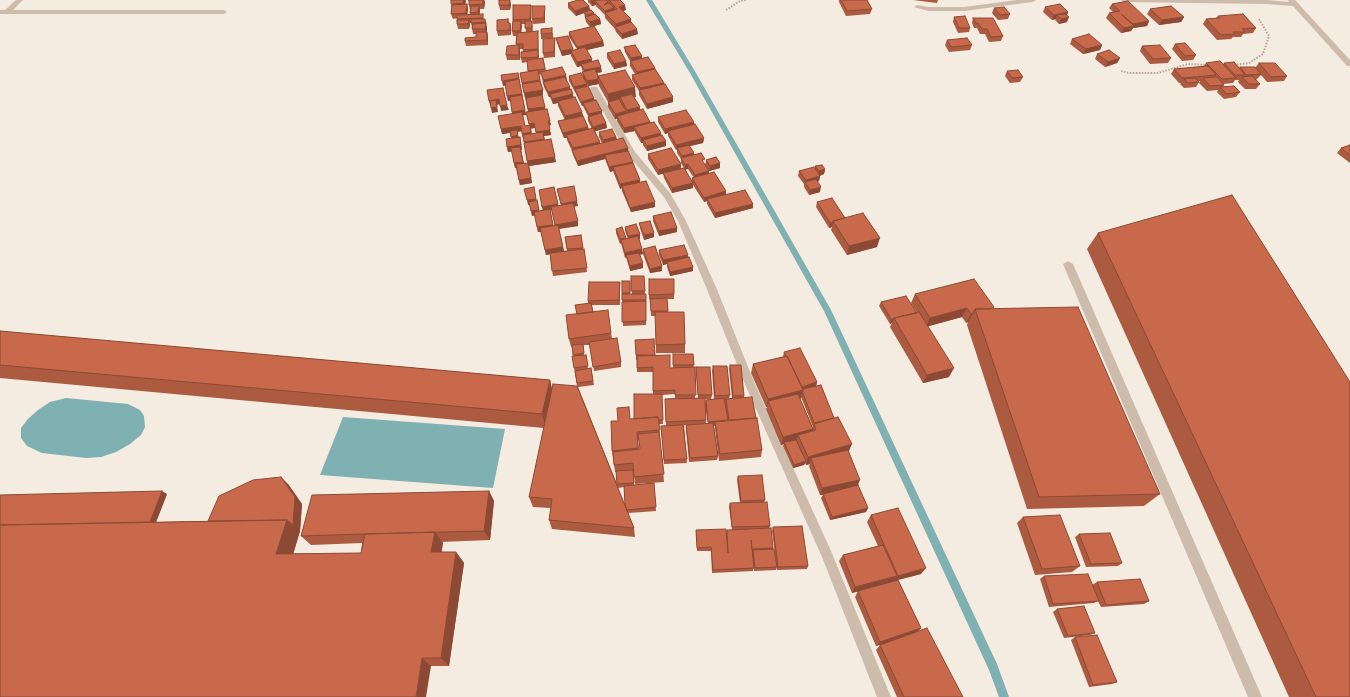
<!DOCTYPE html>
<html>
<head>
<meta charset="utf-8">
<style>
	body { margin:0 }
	canvas { display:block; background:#f4ebe1 }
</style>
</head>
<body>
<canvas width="1350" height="697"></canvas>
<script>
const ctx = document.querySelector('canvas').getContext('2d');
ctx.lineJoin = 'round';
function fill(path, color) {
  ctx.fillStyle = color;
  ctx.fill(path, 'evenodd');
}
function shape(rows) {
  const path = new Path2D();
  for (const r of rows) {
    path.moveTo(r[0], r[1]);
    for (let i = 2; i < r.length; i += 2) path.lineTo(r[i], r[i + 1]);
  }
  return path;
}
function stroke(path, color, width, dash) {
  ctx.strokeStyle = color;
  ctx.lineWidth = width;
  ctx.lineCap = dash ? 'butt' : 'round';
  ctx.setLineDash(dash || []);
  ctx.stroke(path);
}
fill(shape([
	[66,398,128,404,140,410,144,416,145,427,141,435,130,444,116,452,101,457,86,458,42,453,27,446,21,438,21,428,28,419,38,410,50,402],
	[343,417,505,429,493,488,320,475]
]), '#7fb0b2');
fill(shape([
	[646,0,652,0,696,73,831,310,997,664,1009,697,999,697,989,670,824,311,690,73,646,0]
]), '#7fb0b2');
stroke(shape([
	[726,10,740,1,746,0],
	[1234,65,1249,63,1263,54,1269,36,1259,19],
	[1121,71,1129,73,1158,73,1188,64,1207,65]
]), '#b9a596', 2, [1.5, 1.5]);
fill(shape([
	[16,0,23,0,13,10,224,10,227,12,224,14,0,14,0,10,5,10,16,0],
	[1068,261,1073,264,1262,697,1248,697,1063,264,1068,261]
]), '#cdbbac');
fill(shape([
	[1017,0,1036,0,1033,2,964,11,928,11,914,7,917,5,928,7,964,7,1017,0],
	[1121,0,1266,0,1289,2,1288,0,1295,0,1350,60,1350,66,1347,66,1293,6,1266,4,1124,2,1121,0],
	[591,87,597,87,635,152,670,193,686,221,716,287,754,382,831,551,891,697,877,697,822,557,744,382,706,287,678,221,664,197,629,156,590,89,591,87]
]), '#cdbbac');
fill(shape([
	[466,0,465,4,467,4,468,9,467,14,470,14,470,10,469,5,469,1,468,1,468,0,485,0,484,0,485,2,484,9,480,9,480,14,484,19,485,19,487,28,487,32,488,37,488,45,466,46,465,41,476,37,476,34,473,34,472,28,471,23,470,23,469,29,458,29,457,24,457,18,453,19,451,14,452,9,451,4],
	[588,0,620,0,626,10,623,11,631,22,638,34,622,39,616,32,615,29,605,18,605,15,596,6,596,5,592,6,588,2],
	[839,0,867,0,872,9,870,14,846,16,839,2],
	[913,0,938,0,937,3],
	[568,3,589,6,590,10,594,13,594,15,600,19,601,24,594,26,603,41,604,46,587,50,592,61,602,72,597,73,598,76,636,97,634,97,640,107,640,110,661,135,666,146,647,151,643,145,643,143,641,143,635,132,635,131,624,133,617,121,617,119,615,119,608,107,608,102,599,86,599,84,588,86,587,84,587,87,595,100,602,111,602,115,606,123,607,128,595,131,600,143,602,143,599,137,599,132,616,137,617,139,628,148,628,151,640,180,640,183,655,207,631,212,622,191,622,188,620,189,613,171,610,172,605,159,578,166,573,155,572,151,567,140,567,138,564,138,559,126,558,121,565,120,558,106,558,103,553,104,550,97,549,97,544,87,541,74,539,75,543,95,542,95,545,110,551,125,549,126,551,135,544,136,545,140,556,162,529,166,532,183,520,185,516,168,515,168,512,151,508,152,507,147,512,139,510,133,502,134,501,129,513,114,510,100,508,101,505,85,503,86,520,83,526,115,522,115,525,126,529,125,526,112,528,112,520,73,529,72,527,62,522,63,521,58,523,51,523,49,520,49,520,60,507,60,506,55,516,45,516,36,513,36,512,31,513,20,531,10,531,21,532,21,533,32,538,36,539,58,543,58,546,71,567,80,566,80,573,97,582,112,583,116,588,127,589,129,592,129,588,121,588,116,583,106,582,106,575,92,569,81,569,76,583,77,582,72,583,72,581,66,577,67,571,56,571,54,562,56,557,43,556,38,573,49,573,50,577,49,569,37,569,32,590,27,586,22,584,13,576,16,568,8],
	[521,24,525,24,526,32,521,32],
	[531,128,535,128,536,133,532,134],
	[522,131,524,143,528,163,524,163,521,150,522,150,521,142,519,138,517,132],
	[511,4,510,10,500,10,499,5],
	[1112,4,1149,21,1147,26,1133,28,1131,31,1121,33,1106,18,1109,13,1113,12,1109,8],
	[1045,7,1068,12,1067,16,1067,22,1059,24,1055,20,1056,19,1052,20,1043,12],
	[994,8,1010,14,1008,19,998,20,992,13],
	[1150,9,1184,17,1181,22,1159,25,1147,14],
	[545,10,545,23,533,24,532,19],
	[1218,16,1256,28,1253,33,1243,34,1241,37,1233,37,1231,39,1217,40,1203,24,1206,19,1216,18],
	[954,17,970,28,969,32,958,33,953,22],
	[973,18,1003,36,1001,41,989,42,985,34,980,34,977,28,974,28,972,23],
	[508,19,509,23,510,23,511,27,511,35,498,36,497,31],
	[553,33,553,38,541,39,541,34],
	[555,38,555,57,544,58,543,53],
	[1072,39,1102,45,1100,50,1083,54,1070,44],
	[947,40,972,45,970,50,949,52,945,45],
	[1175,44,1196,55,1193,60,1182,61,1172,49],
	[1142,46,1171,58,1168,63,1150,64,1140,51],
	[624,47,642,56,642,58,655,68,655,69,664,84,673,102,647,109,639,95,639,91,632,80,632,75,635,74,630,66,630,61,625,52],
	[607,53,626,61,627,66,614,69,607,58],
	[1097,54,1120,58,1117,63,1105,67,1095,59],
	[1206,63,1223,64,1224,63,1239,69,1240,67,1255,68,1259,63,1287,76,1284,81,1267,82,1261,75,1257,79,1256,79,1260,84,1256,89,1245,89,1238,82,1239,80,1235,80,1233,83,1223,84,1224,85,1223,87,1240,92,1236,97,1224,99,1217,92,1218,90,1207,91,1199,83,1200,81,1198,81,1199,82,1196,87,1184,88,1180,84,1181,83,1179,83,1171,74,1174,69,1204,66],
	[1007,71,1023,77,1020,82,1010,83,1005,76],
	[658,117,694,124,704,138,703,143,689,146,694,155,705,165,706,160,720,163,720,168,709,171,706,166,709,173,726,191,726,194,753,204,753,208,715,218,707,204,707,201,704,202,693,185,693,188,672,193,664,178,663,173,658,175,648,159,648,154,681,169,684,168,681,163,681,159,677,153,677,149,676,150,668,136,668,133,665,134,658,122],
	[685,169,688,169,694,178,692,178,692,181],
	[1350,145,1350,163,1337,153,1341,148],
	[815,166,825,169,824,174,820,176,819,181,817,182,820,192,809,195,804,187,804,184,798,176,799,171,815,168],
	[557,189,578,206,574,206,578,226,559,229,564,251,567,251,565,237,581,235,583,249,584,249,587,272,553,276,550,254,546,255,541,232,538,232,535,215,532,216,530,205,528,205,537,200,539,211,543,210,539,190,558,206,561,205],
	[550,210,552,210,555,226,553,226],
	[817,202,845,218,877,247,847,255,831,230,832,227,829,228,816,207],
	[653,216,677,228,677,232,659,236,653,221],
	[639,223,654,237,644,240,640,228],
	[625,227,640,239,639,239,642,249,643,254,640,255,643,268,630,271,627,260,626,257,625,258,621,243,620,244,616,233,616,229,626,239,628,239,625,231],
	[1098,233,1350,697,1289,697,1087,249],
	[643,249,662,266,662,271,650,273,643,254],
	[659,250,688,255,688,257,693,271,670,276,667,267,667,264,663,265,659,255],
	[631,276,644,276,645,294,646,294,646,325,623,326,622,294,622,281,630,281,630,294,632,294],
	[674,279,674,299,667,299,668,312,685,344,685,353,656,353,656,316,651,316,650,299,649,299,649,295],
	[620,282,620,305,592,305,593,312,611,333,612,338,621,362,621,367,594,371,590,345,583,345,584,355,586,355,588,369,591,368,594,385,578,387,617,484,616,472,615,472,612,451,630,419,634,419,653,394,653,372,637,372,637,360,636,360,636,355,654,339,655,356,670,368,673,368,673,354,693,354,695,398,698,398,696,367,712,395,711,399,714,399,712,371,713,366,730,395,729,398,732,398,729,369,730,365,744,396,744,397,756,418,762,450,761,457,719,461,715,429,715,426,714,426,718,456,717,460,689,462,686,429,686,425,695,425,684,425,687,463,664,464,661,430,673,425,666,426,665,399,675,398,675,394,662,395,663,424,659,424,664,482,635,484,634,471,633,471,634,485,654,483,656,511,628,513,634,528,635,537,552,529,549,520,551,508,533,507,529,497,544,428,0,378,0,331,550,380,552,389,577,386,575,373,574,368,574,356,572,347,571,347,569,339,577,314,588,303,588,301],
	[705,399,711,399,706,400,705,404,708,424,706,424],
	[638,440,639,440,640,449,639,450],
	[624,487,625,505,618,488],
	[915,294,993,309,1160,494,1144,506,1027,509,967,325,968,322,966,323,962,317,928,326,949,377,923,383,890,327,892,323,890,324,879,306,881,302,917,312,911,303],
	[784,352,817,382,816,386,849,451,848,452,858,485,868,508,866,512,830,520,821,498,823,495,820,495,809,466,810,464,806,465,805,463,804,465,793,468,783,446,784,444,781,445,766,409,767,407,766,407,751,373,753,364,783,357],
	[801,397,813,427,813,428,800,399,801,398],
	[738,476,765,500,764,502,770,526,769,528,773,548,773,549,777,567,776,570,754,571,753,566,753,571,712,573,711,551,697,551,696,530,727,534,727,530,732,530,729,507,730,503,740,503,737,480],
	[288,484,302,504,300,531,293,554,361,553,362,543,311,545,301,536,489,491,494,501,490,540,441,542,443,543,441,552,456,552,464,563,449,666,431,666,0,697,167,494,156,522,208,521],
	[871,515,921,574,898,580,921,628,917,632,963,697,897,697,876,650,880,645,892,641,876,646,855,597,858,591,866,589,852,593,839,561,843,555,878,546,867,522],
	[1023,517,1080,566,1072,572,1035,575,1017,523],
	[773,527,808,566,807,569,777,570,772,531],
	[1079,534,1122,563,1118,566,1086,567,1075,537],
	[1044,576,1092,585,1097,582,1149,601,1144,604,1101,607,1098,601,1094,603,1049,607,1040,579],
	[1057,609,1095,633,1090,635,1064,638,1053,612],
	[1075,637,1117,682,1112,684,1089,687,1071,640]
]), '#ac5a40');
fill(shape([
	[464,0,466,0,465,8,463,3],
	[483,0,484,0,485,2,484,9,483,4],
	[510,0,511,4,510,10,509,5],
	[594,0,602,0,595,1,596,5,592,6,591,1],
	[467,4,468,9,467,18,466,13],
	[531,5,531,24,530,19],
	[625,5,626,10,619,12,619,7],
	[479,6,480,11,479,17,478,12],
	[545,6,545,23,544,18],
	[589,6,590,11,584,12,584,13,576,16,575,11],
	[614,8,614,13,605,14,605,11],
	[1068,12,1066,17,1057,15,1056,19,1052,20,1054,15],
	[1069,17,1067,22,1059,24,1061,19],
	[1184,17,1181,22,1159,25,1162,20],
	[485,19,487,28,487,32,488,37,488,45,485,29],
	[600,19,601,24,590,27,590,22],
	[631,19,631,24,616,28,616,24],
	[469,20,470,25,469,29,468,24],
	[521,21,522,26,521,36,520,31],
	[1149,21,1147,26,1133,28,1131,31,1121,33,1124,28,1131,27,1133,24],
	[510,23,511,27,511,35,510,30],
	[637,29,638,34,622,39,622,34],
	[555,38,555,57,554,52],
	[603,41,604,46,578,52,577,47],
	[519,45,520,50,520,60,519,55],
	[1102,45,1100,50,1083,54,1086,49],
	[573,49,574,54,571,51,571,54,562,56,561,51],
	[642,56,642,61,631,63,631,58],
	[1120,58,1117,63,1105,67,1108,62],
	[592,59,592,64,581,64,581,66,577,67,577,62],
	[626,61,627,66,614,69,614,64],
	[601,67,602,72,585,75,584,70],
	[655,68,655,73,637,77,637,72],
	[566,75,567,80,545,85,544,83,544,80],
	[519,78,520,83,503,86,502,81],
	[598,79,599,84,588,86,587,81],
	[540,80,541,85,523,87,522,83],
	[664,83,664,88,640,93,640,88],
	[587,84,587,89,575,89,575,92,574,87],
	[570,87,570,92,550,94,550,97,549,97,548,92],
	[635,87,636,97,622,100,620,97,620,101,609,103,608,94],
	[543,90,543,95,525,98,524,93],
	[522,94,523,99,508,101,507,96],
	[573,94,574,99,558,101,558,103,553,104,552,99],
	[673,97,673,102,647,109,647,104],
	[594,98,595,103,583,103,583,106,582,106,581,102],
	[499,99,500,104,497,105,498,112,492,113,491,108,496,105,490,105,489,101],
	[507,105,509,110,501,111,500,106],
	[545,107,546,112,529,114,528,109],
	[640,107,640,112,628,115,627,110],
	[525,110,526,115,513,117,512,112],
	[602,111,602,116,589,119,589,114],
	[626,111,626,116,617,116,617,119,615,119,615,114],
	[582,112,583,117,565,121,565,116],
	[548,121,550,121,551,125,548,126],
	[650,122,651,127,634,127,635,131,624,133,624,128],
	[694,122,694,127,668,131,668,133,665,134,665,129],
	[534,123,535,128,530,129,529,124],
	[606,123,607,128,593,132,593,127],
	[521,126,522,131,502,134,501,129],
	[588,127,589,132,566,135,567,138,564,138,563,133],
	[550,130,551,135,537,137,536,132],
	[531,132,532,137,523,139,522,134],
	[661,133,661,138,643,140,643,143,641,143,641,138],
	[518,135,519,140,512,142,511,137],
	[520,137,522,150,521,150,524,167,515,168,514,163,521,150,508,152,507,147],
	[616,137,617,142,604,145,603,140],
	[704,138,703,143,678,149,677,148,677,149,676,150,676,145],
	[544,139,545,143,525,147,524,142],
	[666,141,666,146,647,151,647,146],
	[600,142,600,147,573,153,573,148],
	[628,148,628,153,605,155,605,159,578,166,577,161],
	[694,153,694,158,682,161,682,156],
	[555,157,556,162,529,166,532,183,520,185,519,180,528,166,527,161],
	[633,162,633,167,613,167,613,171,610,172,609,167],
	[720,163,720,168,709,171,710,166],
	[681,164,681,169,658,175,658,170],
	[688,164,688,169,685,170,685,165],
	[825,169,824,174,818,176,819,171],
	[709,171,709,176,695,180,695,175],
	[820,176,819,181,806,184,805,183,806,180],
	[640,180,640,185,622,186,622,188,620,189,620,184],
	[693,183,693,188,672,193,672,188],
	[534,187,537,204,528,205,527,200],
	[821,187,820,192,809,195,810,190],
	[726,191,726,196,707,199,707,201,704,202,704,198],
	[577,201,578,206,562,209,561,204],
	[655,202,655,207,631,212,630,208],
	[558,204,559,209,543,211,542,207],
	[753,204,753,208,715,218,715,213],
	[539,210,540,214,532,216,531,211],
	[578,221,578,226,556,229,555,225],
	[833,222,832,227,829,228,830,223],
	[553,225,554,229,538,232,537,227],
	[677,228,677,232,659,236,659,231],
	[654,233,654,237,644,240,644,235],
	[640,234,640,239,628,241,628,236],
	[626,238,626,242,621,240,621,243,620,244,620,239],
	[880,238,877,247,847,255,849,246],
	[563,247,564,252,546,255,545,250],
	[642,249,643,254,627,257,626,255,626,257,625,258,625,253],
	[688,255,688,260,667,262,667,264,663,265,663,260],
	[643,263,643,268,630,271,630,266],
	[662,266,662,271,650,273,650,269],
	[693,267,693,271,670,276,670,272],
	[967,308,962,317,926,327,930,318],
	[973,313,968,322,966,323,971,314],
	[891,319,894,319,892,323,890,324],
	[954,368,949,377,923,383,927,375],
	[550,380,553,395,546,428,542,414],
	[817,382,816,387,802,391,801,387],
	[803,390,801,398,770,406,768,401,767,407,766,407,768,399],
	[835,418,814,424,813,427,814,423],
	[813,429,811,437,798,435,796,441,784,442,784,444,781,445,783,437],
	[852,444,849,451,813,463,811,458,810,464,806,465,808,457],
	[806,461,804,465,793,468,794,465],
	[281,477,288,484,302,504,300,531,290,565,276,554],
	[860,480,857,487,820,495,822,488],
	[162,491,167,494,153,530,148,526],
	[489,491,494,501,490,540,484,531],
	[868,508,866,512,830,520,832,517],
	[435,532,443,543,440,563,431,552],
	[456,552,464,563,449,666,441,658],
	[926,568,921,574,893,581,893,582,852,593,855,587,897,577,898,576],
	[921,628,916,633,876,646,880,642],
	[422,658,431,666,426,697,416,697]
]), '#8c4a34');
const building = shape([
	[451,0,464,0,463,3,451,4,451,0],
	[469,0,483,0,483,4,469,5,469,0],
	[499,0,510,0,509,5,499,5,499,0],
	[578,0,583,0,589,6,575,11,568,3,578,0],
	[599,0,606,0,608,2,604,5,609,3,614,8,605,11,595,1,599,0],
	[609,0,620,0,625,5,619,7,631,19,616,24,605,13,617,9,609,0],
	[841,0,867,0,872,9,847,11,841,0],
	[1128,1,1149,21,1133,24,1121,14,1134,26,1124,28,1109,13,1120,11,1112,4,1128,1],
	[467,4,466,13,451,14,452,5,467,4],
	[1060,4,1068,12,1054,15,1045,7,1060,4],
	[513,5,531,5,530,19,513,20,513,5],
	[471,6,479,6,478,12,470,13,471,6],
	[532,6,545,6,544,18,532,19,532,6],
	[1171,6,1184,17,1162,20,1150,9,1171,6],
	[1004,7,1010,14,1000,15,994,8,1004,7],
	[591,10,594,13,587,15,584,12,591,10],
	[483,14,483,18,457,19,457,15,483,14],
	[595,14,600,19,590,22,585,17,595,14],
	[1065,14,1069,17,1061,19,1057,15,1065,14],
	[1243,14,1256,28,1242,29,1245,32,1233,32,1235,34,1221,35,1206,19,1220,18,1218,16,1243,14],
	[965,16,970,28,959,28,954,17,965,16],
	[973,18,993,18,1003,36,991,37,987,29,982,29,978,23,976,23,973,18],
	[471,19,485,19,485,22,471,23,471,19],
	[508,19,508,23,510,23,510,30,497,31,497,20,508,19],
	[457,20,469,20,468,24,457,24,457,20],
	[513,21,521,21,520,31,512,31,513,21],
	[525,21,532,21,532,28,525,28,525,21],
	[631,22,637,29,622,34,615,27,631,22],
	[486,23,485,29,472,29,473,24,486,23],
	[594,26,603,41,577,47,569,32,594,26],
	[552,28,552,33,541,34,541,29,552,28],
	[538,31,538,49,523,50,523,44,516,44,517,33,538,31],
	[476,32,487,32,487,40,465,41,465,38,476,37,476,32],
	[1089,34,1102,45,1086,49,1072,39,1089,34],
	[568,36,573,49,561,51,556,38,568,36],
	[555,38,554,52,543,53,543,39,555,38],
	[967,38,972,45,951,47,947,40,967,38],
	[1185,43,1196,55,1185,56,1175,44,1185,43],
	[519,45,519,55,506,55,507,46,519,45],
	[635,45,642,56,631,58,624,47,635,45],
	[1160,45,1171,58,1153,59,1142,46,1160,45],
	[585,47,592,59,577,62,571,51,585,47],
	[538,50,538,57,521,58,521,52,538,50],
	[620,50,626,61,614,64,607,53,620,50],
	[1109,50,1120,58,1108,62,1097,54,1109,50],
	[648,57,655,68,637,72,630,61,648,57],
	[543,58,545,69,528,71,527,60,543,58],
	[598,60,601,67,584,70,581,64,598,60],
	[1220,61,1236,78,1222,79,1206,63,1220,61],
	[1234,62,1245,75,1235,75,1224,63,1234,62],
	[1259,63,1275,63,1287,76,1271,77,1259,63],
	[1208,66,1216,75,1182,78,1174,69,1208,66],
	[562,67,566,75,544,80,540,72,562,67],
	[1240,67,1255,67,1261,74,1246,75,1240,67],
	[595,69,598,76,598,79,587,81,582,72,595,69],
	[655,69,664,83,640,88,632,75,655,69],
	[538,70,540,80,522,83,520,73,538,70],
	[625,70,635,87,608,94,598,76,625,70],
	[1018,70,1023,77,1012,78,1007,71,1018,70],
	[518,73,519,78,502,81,501,75,518,73],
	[581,73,587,84,574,87,569,76,581,73],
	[1252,76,1260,84,1249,84,1242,77,1252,76],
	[565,77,570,87,548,92,543,82,565,77],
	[1217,77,1224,85,1210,86,1203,78,1217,77],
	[1195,78,1199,82,1188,83,1184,79,1195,78],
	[519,79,522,94,507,96,505,82,519,79],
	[540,81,543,90,524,93,522,84,540,81],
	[665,84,673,97,647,104,639,90,665,84],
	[588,86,594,98,581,102,575,89,588,86],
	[1234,86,1240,92,1227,94,1220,87,1234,86],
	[503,88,507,105,500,106,499,99,489,101,487,90,503,88],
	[571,89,573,94,552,99,550,94,571,89],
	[632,94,640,107,627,110,620,97,632,94],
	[522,95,525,110,512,112,510,97,522,95],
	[542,95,545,107,528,109,526,98,542,95],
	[575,97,582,112,565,116,558,101,575,97],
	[619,99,626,111,615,114,608,102,619,99],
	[496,100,497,107,491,108,490,101,496,100],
	[596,100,602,111,589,114,583,103,596,100],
	[547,109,550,121,548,121,550,130,536,132,534,123,529,124,526,112,547,109],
	[643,109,650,122,624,128,617,116,643,109],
	[686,110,694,122,665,129,658,117,686,110],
	[522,112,525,126,530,125,531,132,522,134,521,126,501,129,498,116,522,112],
	[601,113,606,123,593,127,588,117,601,113],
	[583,116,588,127,563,133,558,121,583,116],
	[654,122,661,133,641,138,634,127,654,122],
	[695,124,704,138,676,145,668,131,695,124],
	[593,128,600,142,573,148,566,135,593,128],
	[612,129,616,137,603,140,599,132,612,129],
	[517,130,518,135,511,137,510,131,517,130],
	[543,132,544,139,524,142,523,135,543,132],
	[662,135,666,141,647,146,643,140,662,135],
	[520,137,521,145,507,147,506,139,520,137],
	[623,138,628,148,577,161,572,150,623,138],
	[551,139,555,157,527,161,524,143,551,139],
	[689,145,694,153,682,156,677,148,689,145],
	[1350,145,1350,155,1341,148,1350,145],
	[520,147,523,162,514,163,511,148,520,147],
	[671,148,681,164,658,170,648,154,671,148],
	[628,151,633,162,609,167,605,155,628,151],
	[701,153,705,159,702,160,709,171,695,175,688,164,685,165,681,158,701,153],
	[716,157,720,163,710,166,706,160,716,157],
	[528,163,531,178,519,180,516,164,528,163],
	[633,163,640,180,620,184,613,167,633,163],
	[822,165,825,169,819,171,815,166,822,165],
	[814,167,820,176,806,180,799,171,814,167],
	[684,168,693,183,672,188,663,173,684,168],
	[714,172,726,191,704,198,692,178,714,172],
	[816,179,821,187,810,190,805,182,816,179],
	[646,181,655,202,630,208,622,186,646,181],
	[574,186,577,201,561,204,557,189,574,186],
	[534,187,536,199,527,200,524,189,534,187],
	[554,187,558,204,542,207,539,190,554,187],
	[745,190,753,204,715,213,707,199,745,190],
	[1232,195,1350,382,1350,697,1316,697,1098,233,1232,195],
	[832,198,845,218,833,221,833,222,830,223,817,202,832,198],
	[537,200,539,210,531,211,529,202,537,200],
	[573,203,578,221,555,225,551,207,573,203],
	[550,209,553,225,537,227,534,212,550,209],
	[671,212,677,228,659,231,653,216,671,212],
	[863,213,880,238,849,246,833,221,863,213],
	[650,221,654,233,644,235,639,223,650,221],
	[636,224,640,234,628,236,625,227,636,224],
	[558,225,563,247,545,250,540,228,558,225],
	[622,227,626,238,620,239,616,229,622,227],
	[581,235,583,248,567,249,565,237,581,235],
	[638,236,642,249,625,253,621,240,638,236],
	[684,245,688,255,663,260,659,250,684,245],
	[655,246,662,266,650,269,643,249,655,246],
	[584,249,587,268,552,271,550,253,584,249],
	[639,253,643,263,630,266,626,255,639,253],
	[689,257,693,267,670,272,667,262,689,257],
	[631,276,644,276,645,291,631,291,631,276],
	[649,279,674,279,674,294,649,295,649,279],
	[974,279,994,307,990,309,975,309,973,313,971,314,967,308,930,318,915,294,974,279],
	[622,281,630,281,630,293,622,293,622,281],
	[589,282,620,282,619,300,588,301,589,282],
	[622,294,646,294,646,300,622,300,622,294],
	[906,296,917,313,894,318,894,319,891,319,881,302,906,296],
	[667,298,668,311,651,311,650,299,667,298],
	[646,301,646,321,622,322,622,302,646,301],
	[591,303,593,312,577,314,575,305,591,303],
	[1078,307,1160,494,1039,497,975,309,1078,307],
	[608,310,611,333,569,339,566,315,608,310],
	[655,312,684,312,685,344,656,345,655,312],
	[919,312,954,368,927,375,894,318,919,312],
	[0,331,550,380,542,414,0,365,0,331],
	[617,338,621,362,593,367,589,342,617,338],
	[654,339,655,355,636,355,635,340,654,339],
	[583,344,584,353,573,355,572,345,583,344],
	[800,348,817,382,802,387,787,356,786,356,784,352,800,348],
	[673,354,693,354,694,365,673,365,673,354],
	[586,355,588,366,574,368,572,356,586,355],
	[670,355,670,368,695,367,696,395,675,395,675,390,653,391,653,367,637,368,637,356,670,355],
	[787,356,803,390,768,399,753,364,787,356],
	[730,365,741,365,744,396,733,396,730,365],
	[713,366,727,366,730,395,715,396,713,366],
	[696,367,710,367,712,395,698,395,696,367],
	[591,368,593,381,577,383,575,371,591,368],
	[553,384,577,386,634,528,549,520,552,499,529,497,553,384],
	[821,385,834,418,814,423,803,393,803,389,821,385],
	[634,394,662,394,663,420,659,420,658,417,634,419,634,394],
	[798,394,813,429,783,437,768,401,798,394],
	[752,397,756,418,729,420,726,399,752,397],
	[705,398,706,420,666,422,665,399,705,398],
	[724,398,728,420,708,422,706,400,724,398],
	[629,407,630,419,658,417,660,430,637,432,638,448,612,451,611,421,618,421,617,408,629,407],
	[838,417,852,444,808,457,798,435,816,430,814,424,838,417],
	[757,418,762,450,720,454,715,422,757,418],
	[713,423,718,456,690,458,686,425,713,423],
	[683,425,687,459,664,460,661,426,683,425],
	[659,432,664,474,634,477,633,463,614,465,613,452,640,449,638,434,659,432],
	[796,440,806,461,794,465,784,442,796,440],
	[848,450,860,480,822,488,811,458,848,450],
	[633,470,634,483,617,484,616,471,633,470],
	[762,475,765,500,741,501,738,476,762,475],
	[281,477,295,497,293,525,287,520,208,521,219,496,253,480,281,477],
	[654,483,656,507,627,510,625,505,624,486,654,483],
	[858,485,868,508,832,517,823,494,858,485],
	[162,491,150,522,0,525,0,495,162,491],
	[489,491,484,531,365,534,364,534,301,536,312,495,489,491],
	[767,502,770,526,732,527,730,503,767,502],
	[898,508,926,568,898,576,871,515,898,508],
	[1060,515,1080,566,1042,569,1023,517,1060,515],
	[287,520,276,554,361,553,365,534,435,532,431,552,456,552,441,658,422,658,416,697,0,697,0,525,287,520],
	[802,526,808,566,778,567,773,527,802,526],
	[771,528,773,548,752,549,751,540,754,568,713,570,711,547,697,548,696,530,726,529,728,553,727,530,771,528],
	[1110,533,1122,563,1091,564,1079,534,1110,533],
	[883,545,897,576,855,587,843,555,883,545],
	[774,549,777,567,755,568,753,550,774,549],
	[1088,574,1099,601,1053,604,1044,576,1088,574],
	[1140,579,1149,601,1106,605,1097,582,1140,579],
	[898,580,921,628,880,642,858,591,898,580],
	[1084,606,1095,633,1068,636,1057,609,1084,606],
	[927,628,963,697,904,697,880,645,927,628],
	[1097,635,1117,682,1093,685,1075,637,1097,635]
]);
fill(building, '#c8694b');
stroke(building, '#8c4a34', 1);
</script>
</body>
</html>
